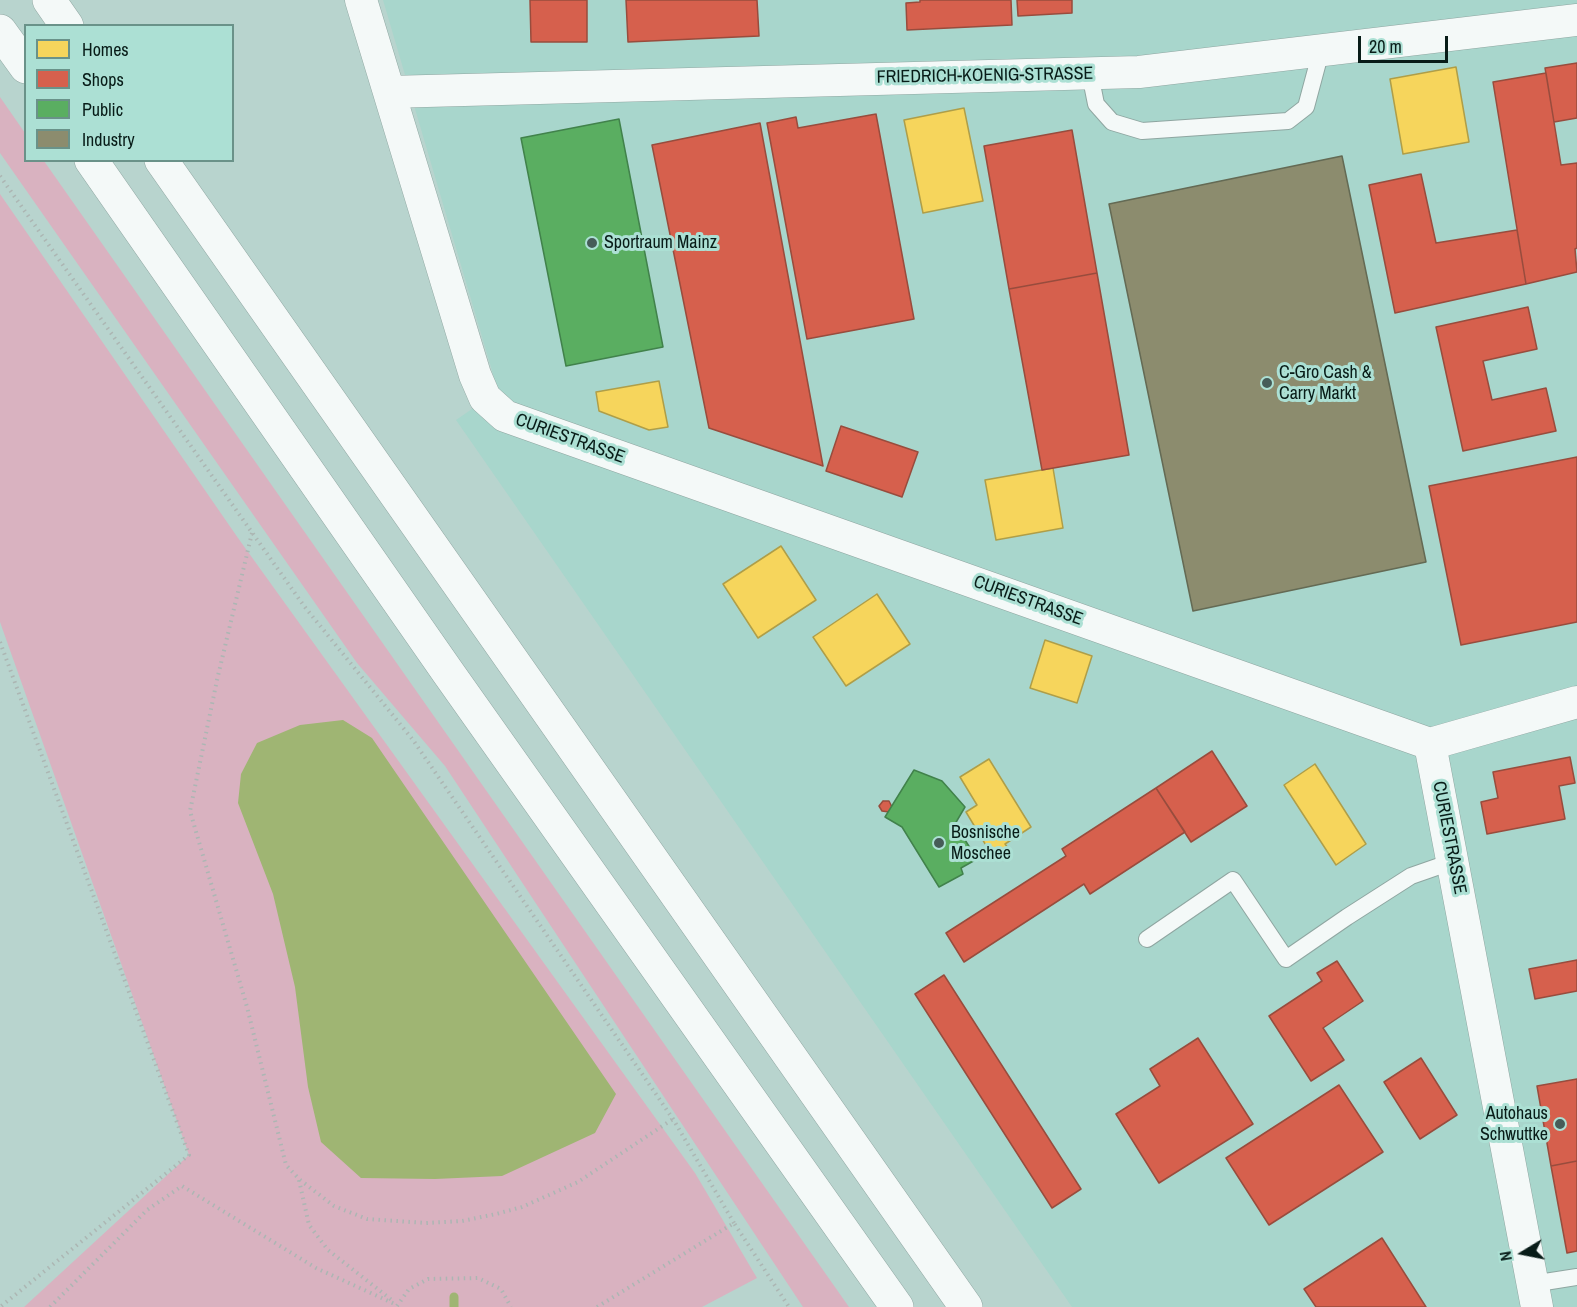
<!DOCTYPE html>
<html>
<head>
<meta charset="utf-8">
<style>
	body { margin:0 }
	#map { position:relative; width:1577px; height:1307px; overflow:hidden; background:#b8d4ce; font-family:"Archivo Narrow",sans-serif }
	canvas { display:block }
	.legend { position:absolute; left:24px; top:24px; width:210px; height:138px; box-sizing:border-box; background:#ace0d4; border:2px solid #6a9289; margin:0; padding:8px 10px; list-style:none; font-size:18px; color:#081c18 }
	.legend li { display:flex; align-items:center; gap:12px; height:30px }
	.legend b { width:30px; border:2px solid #6a9289 }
	.north { position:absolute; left:1493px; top:1223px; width:60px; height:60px; -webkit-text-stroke:4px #ace0d4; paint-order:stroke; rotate:260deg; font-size:16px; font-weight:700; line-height:24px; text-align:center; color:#081c18 }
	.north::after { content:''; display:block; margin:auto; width:21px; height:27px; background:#081c18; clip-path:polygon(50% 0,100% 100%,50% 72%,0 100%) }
	.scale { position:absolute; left:1358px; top:36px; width:90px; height:27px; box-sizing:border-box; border:3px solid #081c18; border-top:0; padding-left:8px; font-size:18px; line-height:21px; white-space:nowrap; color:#081c18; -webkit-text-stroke:4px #ace0d4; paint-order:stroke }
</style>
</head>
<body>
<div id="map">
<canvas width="1577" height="1307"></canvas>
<ul class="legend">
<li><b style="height:16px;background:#f6d55c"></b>Homes</li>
<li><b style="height:16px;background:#d6604d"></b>Shops</li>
<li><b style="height:16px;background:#5aae61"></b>Public</li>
<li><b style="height:16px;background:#8c8c6e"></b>Industry</li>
</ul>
<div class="north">N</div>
<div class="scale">20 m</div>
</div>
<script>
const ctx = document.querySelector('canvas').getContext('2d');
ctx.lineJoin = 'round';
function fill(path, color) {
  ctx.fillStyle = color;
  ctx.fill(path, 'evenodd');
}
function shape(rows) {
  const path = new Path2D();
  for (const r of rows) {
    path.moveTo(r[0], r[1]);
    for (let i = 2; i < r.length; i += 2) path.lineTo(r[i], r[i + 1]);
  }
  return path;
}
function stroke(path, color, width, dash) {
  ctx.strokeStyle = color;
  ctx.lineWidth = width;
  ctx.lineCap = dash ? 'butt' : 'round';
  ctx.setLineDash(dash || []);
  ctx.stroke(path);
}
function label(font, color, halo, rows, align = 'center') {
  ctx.font = font + ' "Archivo Narrow",sans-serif';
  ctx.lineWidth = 6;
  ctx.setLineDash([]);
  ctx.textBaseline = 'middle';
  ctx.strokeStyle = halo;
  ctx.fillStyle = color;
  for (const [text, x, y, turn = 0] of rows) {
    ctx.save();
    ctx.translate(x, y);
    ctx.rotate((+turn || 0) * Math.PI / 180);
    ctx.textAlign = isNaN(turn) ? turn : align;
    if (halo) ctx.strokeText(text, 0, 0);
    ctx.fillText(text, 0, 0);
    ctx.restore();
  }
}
fill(shape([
	[383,0,1577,0,1577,1307,1072,1307,456,420,498,391]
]), '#a8d6cc');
fill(shape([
	[0,97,25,133,26,160,44,161,849,1307,803,1307,445,766,357,663,0,153],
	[0,194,238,538,695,1173,757,1278,702,1307,24,1307,189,1155,0,622]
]), '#d9b2c0');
fill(shape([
	[343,720,372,738,616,1094,595,1133,502,1176,435,1179,361,1178,321,1142,308,1087,295,987,273,894,238,803,241,774,257,743,300,725]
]), '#9fb573');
const homes = shape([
	[1456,67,1469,142,1403,154,1390,79,1456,67],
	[964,108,983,201,923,213,904,120,964,108],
	[659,381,668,427,649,430,599,411,596,392,659,381],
	[1053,468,1063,528,996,540,985,480,1053,468],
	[781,546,816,600,758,638,723,584,781,546],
	[877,594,910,644,846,686,813,637,877,594],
	[1045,640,1092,656,1077,703,1030,688,1045,640],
	[989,759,1031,827,1005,844,1008,848,993,857,966,812,977,805,960,777,989,759],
	[1315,764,1366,844,1336,865,1284,785,1315,764]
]);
fill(homes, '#f6d55c');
stroke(homes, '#af9e48', 1.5);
const shops = shape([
	[530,0,587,0,587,42,531,42,530,0],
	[626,0,757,0,759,36,628,42,626,0],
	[920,0,1011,0,1012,25,907,30,906,3,920,2,920,0],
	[1017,0,1072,0,1072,13,1018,16,1017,0],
	[1577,63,1577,118,1554,122,1545,68,1577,63],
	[1546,73,1561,165,1577,163,1577,248,1575,249,1577,272,1526,284,1493,82,1546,73],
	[876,114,914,319,807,339,767,123,796,117,798,128,876,114],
	[760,123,823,466,709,428,652,145,760,123],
	[1072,130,1097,273,1009,289,984,146,1072,130],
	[1421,174,1436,243,1517,230,1526,284,1395,313,1369,185,1421,174],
	[1097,273,1129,455,1042,470,1009,289,1097,273],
	[1528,307,1537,349,1483,361,1492,400,1546,388,1556,431,1463,451,1436,327,1528,307],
	[841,426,918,452,902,497,826,471,841,426],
	[1577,457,1577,622,1461,645,1429,486,1577,457],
	[1212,751,1247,806,1191,842,1156,788,1212,751],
	[1570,757,1575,783,1559,786,1565,819,1487,834,1481,802,1498,798,1493,772,1570,757],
	[1156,788,1185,832,1090,894,1084,884,964,962,946,933,1066,856,1062,849,1156,788],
	[883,801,889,801,892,807,889,812,882,811,879,806,883,801],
	[1577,960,1577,991,1535,999,1529,969,1577,960],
	[1337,961,1363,1001,1323,1028,1344,1060,1311,1081,1269,1016,1322,981,1317,973,1337,961],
	[944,975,1081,1189,1052,1208,915,994,944,975],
	[1198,1038,1253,1124,1159,1183,1116,1114,1160,1086,1150,1069,1198,1038],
	[1421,1058,1457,1115,1420,1139,1384,1082,1421,1058],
	[1577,1079,1577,1161,1551,1166,1537,1086,1577,1079],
	[1339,1085,1383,1152,1269,1225,1226,1158,1339,1085],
	[1577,1161,1577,1251,1567,1253,1551,1166,1577,1161],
	[1382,1238,1426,1307,1316,1307,1304,1289,1382,1238]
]);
fill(shops, '#d6604d');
stroke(shops, '#984c3d', 1.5);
const public = shape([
	[619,119,663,347,566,366,521,138,619,119],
	[914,770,942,781,965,807,955,824,977,859,961,868,963,874,939,887,902,827,885,817,914,770]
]);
fill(public, '#5aae61');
stroke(public, '#41824b', 1.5);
const industry = shape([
	[1342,156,1426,562,1193,611,1109,204,1342,156]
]);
fill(industry, '#8c8c6e');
stroke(industry, '#646a54', 1.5);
stroke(shape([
	[454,1307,454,1297]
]), '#9fb573', 9);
const lane = shape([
	[1090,74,1096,104,1112,122,1142,131,1288,121,1306,107,1321,51],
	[1147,939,1233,880,1286,959,1347,917,1411,876,1454,861],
	[1532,1284,1577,1277]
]);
const street = shape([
	[361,0,475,375,485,398,505,416,1430,744,1537,1307],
	[389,92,1139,72,1577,20],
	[1430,744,1577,702]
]);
const highway = shape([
	[49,0,67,26],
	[0,31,26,67],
	[91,160,447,671,897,1307],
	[161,160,966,1307]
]);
stroke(lane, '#8fa6a1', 18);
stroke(street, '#8fa6a1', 33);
stroke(highway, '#8fa6a1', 34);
stroke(shape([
	[0,176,304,606,413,740,673,1119,734,1223],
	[252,533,217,680,190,811,247,1007,286,1165,299,1179,334,1206,367,1219,426,1223,462,1221,496,1214,522,1207,578,1182,673,1119],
	[0,642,189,1155,0,1307],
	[299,1180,309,1225,328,1250,393,1301],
	[397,1306,409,1289,428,1279,478,1278,501,1289,511,1307],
	[50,1307,147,1210,182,1186,316,1268,397,1305],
	[597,1307,734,1223,789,1307]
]), '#acb6b3', 4, [1.5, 4.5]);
stroke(lane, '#f4f9f8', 16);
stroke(street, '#f4f9f8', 32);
stroke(highway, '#f4f9f8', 33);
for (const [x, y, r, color] of [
	[592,243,6,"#465c58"],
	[1267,383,6,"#465c58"],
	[939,843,6,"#465c58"],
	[1560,1124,6,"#465c58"]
]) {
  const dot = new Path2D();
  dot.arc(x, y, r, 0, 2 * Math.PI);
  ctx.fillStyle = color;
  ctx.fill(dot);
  stroke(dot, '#ace0d4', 2);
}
label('18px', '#081c18', '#ace0d4', [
	["FRIEDRICH-KOENIG-STRASSE",985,76,-1],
	["CURIESTRASSE",570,439,20],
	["CURIESTRASSE",1028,601,20],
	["CURIESTRASSE",1449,838,79]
]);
label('18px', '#081c18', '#ace0d4', [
	["Sportraum Mainz",604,243],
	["C-Gro Cash &",1279,373],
	["Carry Markt",1279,394],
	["Bosnische",951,833],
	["Moschee",951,854],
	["Autohaus",1548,1114,"right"],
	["Schwuttke",1548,1135,"right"]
], 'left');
</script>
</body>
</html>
